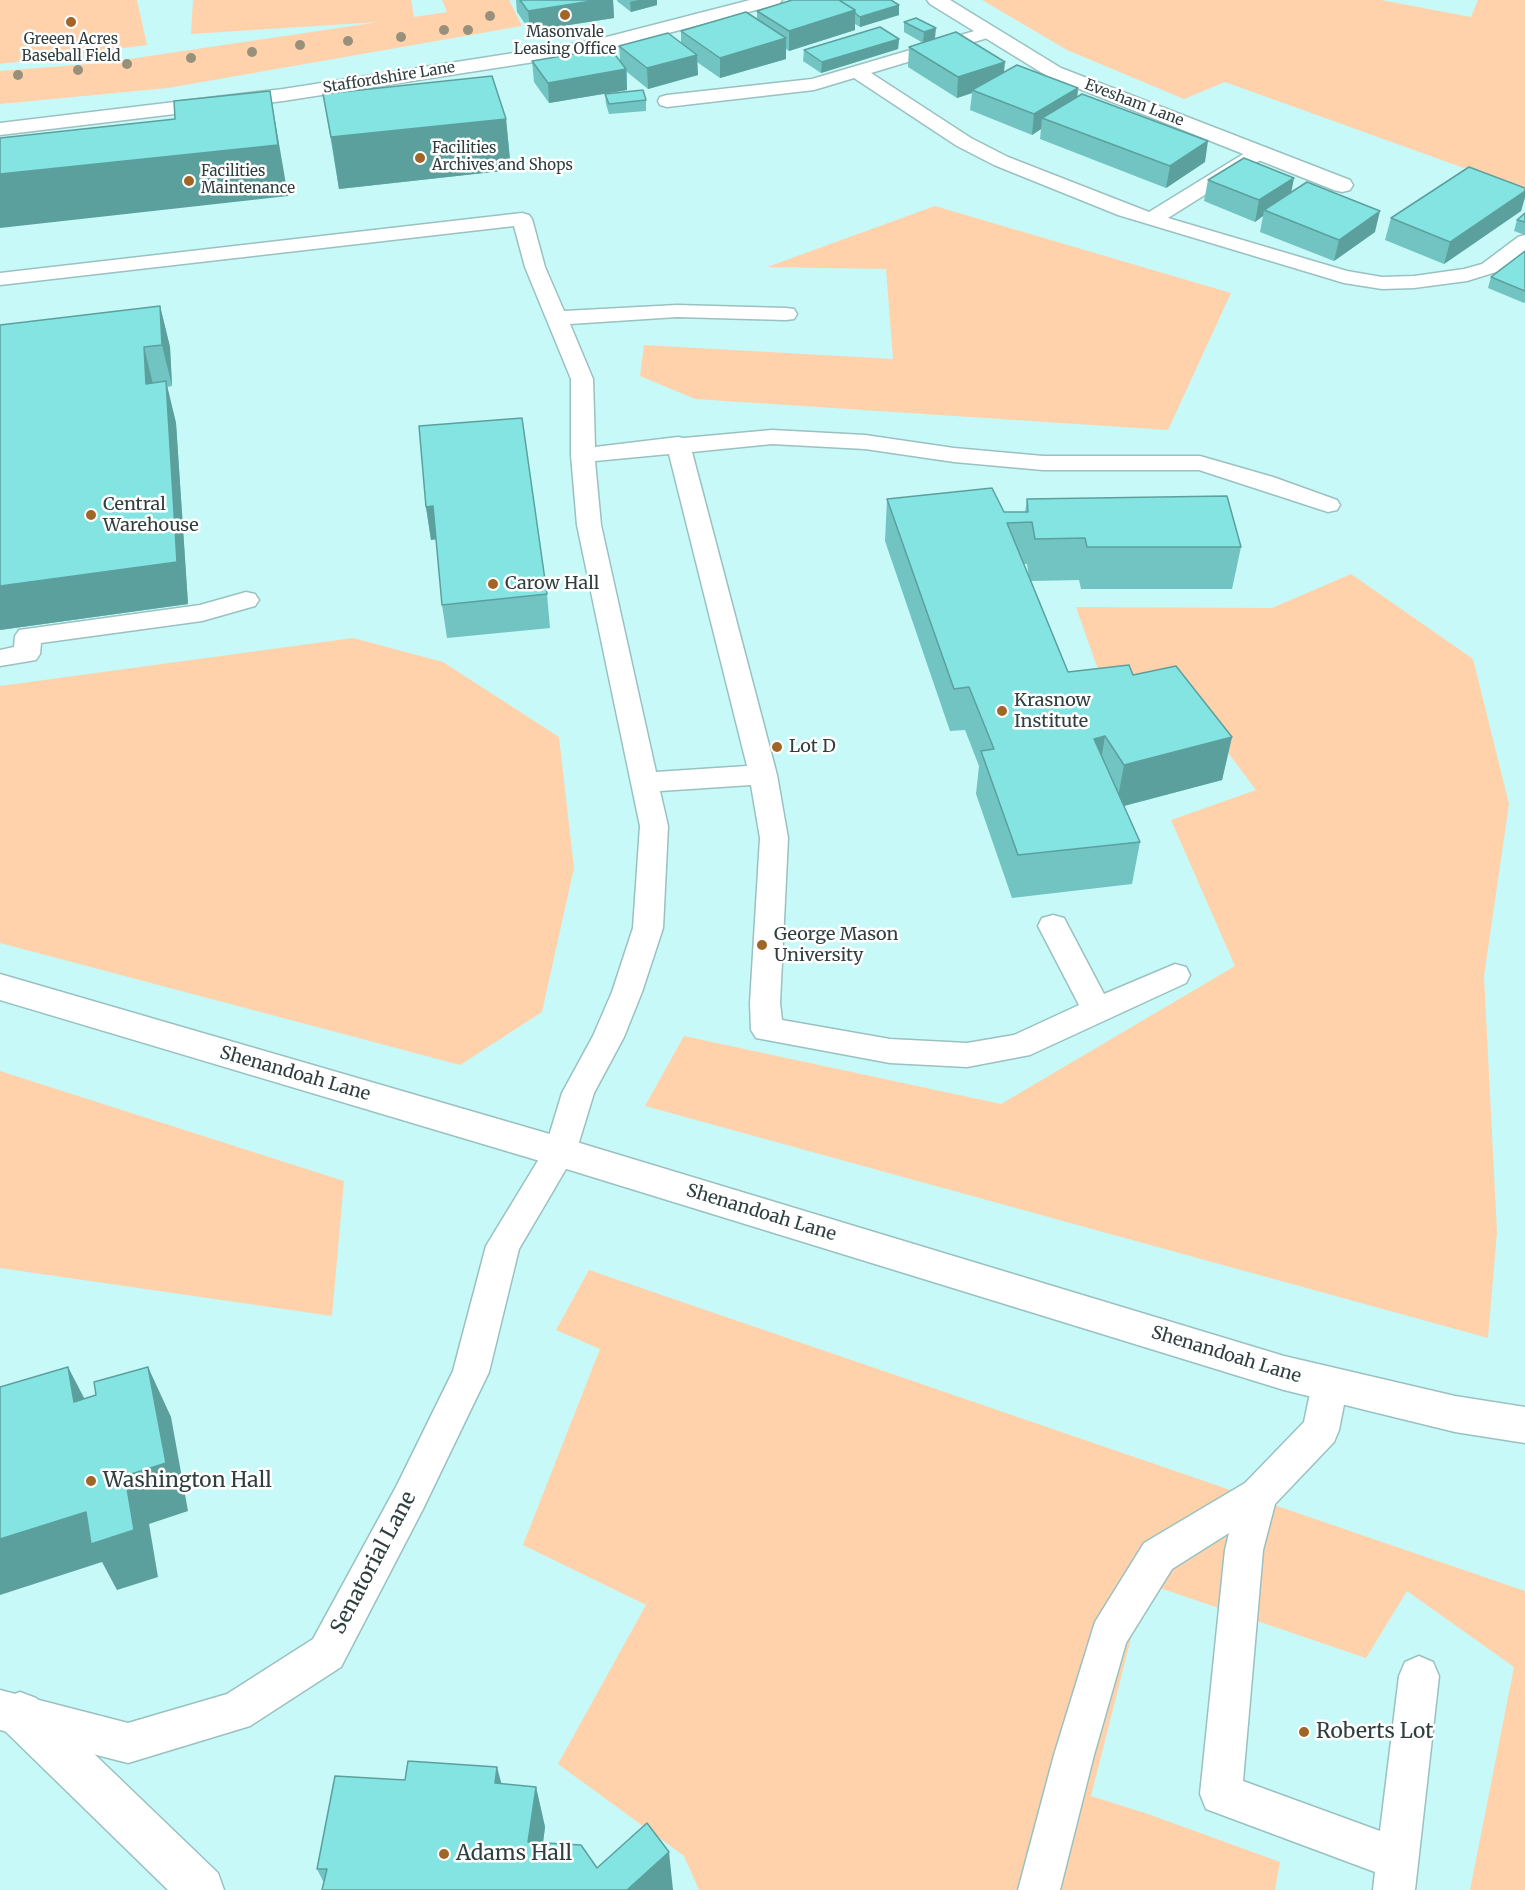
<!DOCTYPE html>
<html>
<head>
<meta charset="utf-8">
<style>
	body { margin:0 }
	canvas { display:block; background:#e7fffe }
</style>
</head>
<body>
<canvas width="1525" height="1890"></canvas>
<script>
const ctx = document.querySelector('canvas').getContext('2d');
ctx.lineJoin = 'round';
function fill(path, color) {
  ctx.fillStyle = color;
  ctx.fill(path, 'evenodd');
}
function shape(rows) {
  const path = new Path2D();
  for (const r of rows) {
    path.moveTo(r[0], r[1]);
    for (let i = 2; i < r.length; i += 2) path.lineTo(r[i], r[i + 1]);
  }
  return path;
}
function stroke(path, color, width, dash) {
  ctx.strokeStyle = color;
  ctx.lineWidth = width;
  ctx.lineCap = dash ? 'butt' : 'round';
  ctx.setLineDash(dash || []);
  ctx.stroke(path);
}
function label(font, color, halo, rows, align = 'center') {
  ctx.font = font + ' Merriweather,serif';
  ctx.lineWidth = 5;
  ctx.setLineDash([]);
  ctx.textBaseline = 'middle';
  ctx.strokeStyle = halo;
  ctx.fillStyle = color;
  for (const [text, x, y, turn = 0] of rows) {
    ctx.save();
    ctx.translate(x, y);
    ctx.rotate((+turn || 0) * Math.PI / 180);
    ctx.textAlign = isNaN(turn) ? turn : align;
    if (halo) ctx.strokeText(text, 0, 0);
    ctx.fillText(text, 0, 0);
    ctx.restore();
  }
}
fill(shape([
	[0,0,1525,0,1525,1890,0,1890]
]), '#c7f9f8');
fill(shape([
	[0,0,137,0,147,45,0,64],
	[193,0,411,0,414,17,447,12,442,0,509,0,522,26,168,88,0,104,0,71,102,63,379,22,191,34],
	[982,0,1381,0,1471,17,1478,0,1525,0,1525,190,1225,82,1184,99,1067,50],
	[935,206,1231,293,1168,430,695,399,640,376,644,345,893,359,886,269,767,267],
	[1351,574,1473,659,1509,804,1484,976,1497,1232,1488,1338,645,1106,684,1036,1001,1104,1235,966,1171,820,1256,790,1172,678,1102,681,1076,607,1272,608],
	[353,638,443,662,559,737,574,868,542,1012,460,1065,0,943,0,686],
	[0,1071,344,1181,332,1316,0,1268],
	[589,1270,1525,1591,1525,1890,1470,1890,1514,1667,1407,1591,1366,1658,1145,1583,1091,1796,1148,1814,1280,1862,1275,1890,699,1890,684,1856,558,1764,646,1605,523,1545,600,1349,556,1330]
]), '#ffd2ac');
const lane = shape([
	[988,27,994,28,997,32,994,36,871,73,971,138,1008,157,1149,212,1253,148,1267,148,1270,152,1267,156,1168,218,1347,271,1382,277,1414,276,1464,269,1482,264,1518,237,1525,235,1525,251,1496,272,1467,281,1414,288,1382,289,1344,283,1118,215,994,165,957,146,854,78,814,90,667,107,660,105,658,101,660,97,667,95,812,79,988,27],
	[522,213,529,215,532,219,545,267,564,311,677,305,786,308,794,309,797,314,794,319,786,320,677,317,570,324,593,379,595,447,678,437,684,438,772,430,865,435,954,448,1043,456,1200,456,1273,477,1337,500,1340,505,1337,510,1328,512,1199,470,1043,470,954,462,865,449,772,444,692,452,777,775,788,838,780,1003,782,1020,890,1039,967,1043,1014,1035,1079,1005,1038,926,1042,918,1053,915,1064,918,1104,994,1175,964,1186,967,1190,975,1186,983,1030,1055,967,1067,890,1063,756,1038,751,1030,750,1003,760,838,751,785,660,791,668,826,663,928,642,992,624,1037,594,1093,576,1152,519,1249,489,1372,423,1509,341,1667,250,1726,128,1763,0,1730,0,1690,128,1723,227,1694,313,1639,397,1485,453,1371,486,1246,545,1149,562,1093,593,1036,612,992,633,928,640,826,577,525,571,455,571,379,525,267,514,226,0,285,0,273,522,213],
	[669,454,747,766,656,772,601,525,595,461,669,454],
	[246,592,255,594,259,600,255,606,202,621,41,643,40,654,36,660,0,666,0,650,14,647,15,636,19,630,200,605,246,592],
	[1330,1368,1343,1373,1348,1384,1339,1430,1334,1442,1275,1504,1263,1550,1243,1781,1380,1831,1399,1676,1405,1662,1419,1656,1433,1662,1439,1676,1415,1890,1373,1890,1375,1872,1206,1809,1200,1794,1225,1550,1229,1533,1172,1569,1126,1643,1094,1755,1060,1890,1018,1890,1054,1755,1095,1622,1144,1543,1245,1483,1304,1422,1312,1384,1317,1373,1330,1368]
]);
const street = shape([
	[750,0,782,0,779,4,592,53,283,101,0,135,0,123,283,89,591,41,750,0],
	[927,0,950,0,1061,68,1350,180,1353,185,1350,190,1342,192,1334,190,1047,76,930,4,927,0],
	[20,1692,36,1698,218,1873,224,1890,168,1890,4,1730,0,1719,0,1709,4,1698,20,1692]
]);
const secondary = shape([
	[0,974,560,1137,1284,1356,1455,1396,1525,1407,1525,1443,1455,1432,1284,1390,560,1167,0,1000,0,974]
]);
stroke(lane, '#9ac1c0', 3);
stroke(street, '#9ac1c0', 3);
stroke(secondary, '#9ac1c0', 3);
fill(lane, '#fff');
fill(street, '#fff');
fill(secondary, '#fff');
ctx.fillStyle = '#99907b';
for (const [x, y] of [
	[490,16],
	[444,30],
	[468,30],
	[401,37],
	[348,41],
	[300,45],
	[252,52],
	[191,58],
	[127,64],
	[78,70],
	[18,75]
]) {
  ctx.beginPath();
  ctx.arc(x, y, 5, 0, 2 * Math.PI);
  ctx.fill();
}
fill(shape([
	[516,0,613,0,614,18,530,31,517,12],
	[617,0,657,0,657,5,631,12,617,1],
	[899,5,899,15,860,27,855,24,855,30,789,51,786,49,786,59,720,78,697,62,698,75,648,89,627,72,627,90,549,103,534,82,532,61,620,60,619,46,681,43,681,31,757,19,757,11],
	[904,22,935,38,1004,72,1078,88,1077,97,1205,162,1166,188,1040,139,1041,129,1032,135,970,110,972,93,957,98,908,67,909,47,923,43,904,32],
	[899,39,898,49,821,73,803,61,804,50],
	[323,94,506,119,511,170,339,189],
	[605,94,646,100,646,111,609,114,606,104],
	[1208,180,1291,192,1375,232,1334,261,1260,232,1263,216,1255,222,1204,201],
	[1525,188,1525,197,1521,211,1444,264,1385,240,1391,218],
	[1525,213,1525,235,1514,231,1517,220],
	[1525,251,1525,302,1524,303,1488,288,1491,277],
	[160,306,170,347,172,386,167,387,176,423,188,604,0,630,0,325],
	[887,499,1004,512,1025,512,1027,499,1241,547,1232,589,1081,589,1079,580,1031,581,1068,672,1133,675,1232,737,1222,780,1124,806,1140,842,1132,884,1012,898,976,794,979,766,965,730,950,731,885,541],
	[1024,564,1027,564,1029,577],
	[426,507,547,594,550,628,447,638,442,605,436,539,431,540],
	[405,1780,502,1784,536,1787,545,1827,543,1843,597,1868,673,1890,324,1883,317,1869]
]), '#71c4c2');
fill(shape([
	[598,0,613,0,614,18,530,31,528,11],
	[638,0,657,0,657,5,631,12,630,2],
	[899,5,899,15,860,27,860,17],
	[855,10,855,30,789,51,789,31],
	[936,28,935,38,923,43,924,32],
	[786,38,786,59,720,78,720,58],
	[899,39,898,49,821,73,822,62],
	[697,55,698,75,648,89,647,68],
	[1005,62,1003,82,972,90,972,93,957,98,958,77],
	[626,69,627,90,549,103,548,83],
	[1078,88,1076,109,1042,118,1041,129,1032,135,1034,114],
	[270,91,288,196,0,228,0,174],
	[506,119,511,170,339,189,331,137],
	[1208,141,1205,162,1166,188,1170,166],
	[1294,178,1290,199,1264,210,1263,216,1255,222,1259,200],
	[1525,191,1525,197,1521,211,1444,264,1450,242],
	[1380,211,1375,232,1334,261,1339,240],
	[160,306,170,347,172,386,162,345],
	[144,347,154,388,146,384],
	[166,381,176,423,188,604,0,630,0,586],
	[433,506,438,539,431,540,426,507],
	[1105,736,1098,779,1094,739],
	[1232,737,1222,780,1116,808,1124,765],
	[68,1367,94,1417,74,1402],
	[148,1367,171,1417,188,1511,149,1524,158,1577,117,1590,102,1562,0,1595,0,1539,125,1476],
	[497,1767,508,1808,495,1783],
	[536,1787,545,1827,538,1881,528,1842],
	[669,1852,673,1890,627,1890]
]), '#5ca09e');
const building = shape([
	[520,0,598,0,528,11,520,0],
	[792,0,839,0,855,10,789,31,757,11,792,0],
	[839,0,891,0,899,5,860,17,855,13,855,10,839,0],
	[746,12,786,38,720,58,681,31,746,12],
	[916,18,936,28,924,32,904,22,916,18],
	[880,27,899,39,822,62,804,50,880,27],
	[956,32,1005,62,958,77,909,47,956,32],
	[668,33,697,55,647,68,619,46,668,33],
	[610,48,626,69,548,83,532,61,610,48],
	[1017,65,1078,88,1034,114,972,90,1017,65],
	[492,76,506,119,331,137,323,94,492,76],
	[643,90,646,100,609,104,605,94,643,90],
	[270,91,278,145,0,174,0,138,175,119,174,101,270,91],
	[1082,94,1208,141,1170,166,1042,118,1082,94],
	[1244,158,1294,178,1259,200,1208,180,1244,158],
	[1469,167,1525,188,1525,191,1450,242,1391,218,1469,167],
	[1307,182,1380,211,1339,240,1264,210,1307,182],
	[1525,213,1525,222,1517,220,1525,213],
	[1525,251,1525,291,1491,277,1525,251],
	[160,306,162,345,144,347,146,384,166,381,177,562,0,586,0,325,160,306],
	[522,418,547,594,442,605,433,506,426,507,419,426,522,418],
	[992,488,1004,512,1028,512,1027,499,1227,496,1241,547,1087,547,1085,538,1035,539,1032,522,1007,523,1068,672,1129,665,1133,675,1176,666,1232,737,1124,765,1105,736,1094,739,1140,842,1018,855,981,751,994,749,969,687,954,689,887,499,992,488],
	[68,1367,74,1402,96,1395,94,1382,148,1367,166,1463,125,1476,134,1530,91,1544,86,1512,0,1539,0,1387,68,1367],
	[408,1761,497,1767,495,1783,536,1787,528,1842,581,1845,597,1868,647,1823,669,1852,627,1890,322,1890,327,1869,317,1869,335,1776,405,1780,408,1761]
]);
fill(building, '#83e4e2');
stroke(building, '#5ca09e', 1.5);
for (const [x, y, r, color] of [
	[565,15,6,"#a16528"],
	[71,22,6,"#a16528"],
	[420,158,6,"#a16528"],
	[189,181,6,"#a16528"],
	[91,515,6,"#a16528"],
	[493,584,6,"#a16528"],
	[1002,711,6,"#a16528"],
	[777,747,6,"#a16528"],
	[762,945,6,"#a16528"],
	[91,1481,6,"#a16528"],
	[1304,1732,6,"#a16528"],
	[444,1854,6,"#a16528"]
]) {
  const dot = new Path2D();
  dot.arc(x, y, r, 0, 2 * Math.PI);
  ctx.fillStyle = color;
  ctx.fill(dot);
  stroke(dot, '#fff', 2);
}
label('15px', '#2f3f3e', '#fff', [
	["Masonvale",565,33],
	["Leasing Office",565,50],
	["Greeen Acres",71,40],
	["Baseball Field",71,57],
	["Facilities",432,149,"left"],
	["Archives and Shops",432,166,"left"],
	["Facilities",201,172,"left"],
	["Maintenance",201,189,"left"]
]);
label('15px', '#2f3f3e', '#fff', [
	["Staffordshire Lane",389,78,-9],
	["Evesham Lane",1134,103,21]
]);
label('18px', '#2f3f3e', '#fff', [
	["Central",103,505],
	["Warehouse",103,526],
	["Carow Hall",505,584],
	["Krasnow",1014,701],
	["Institute",1014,722],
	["Lot D",789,747],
	["George Mason",774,935],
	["University",774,956]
], 'left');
label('18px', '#2f3f3e', '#fff', [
	["Shenandoah Lane",295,1074,16],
	["Shenandoah Lane",761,1213,17],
	["Shenandoah Lane",1226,1355,17]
]);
label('21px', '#2f3f3e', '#fff', [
	["Washington Hall",103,1481],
	["Roberts Lot",1316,1732],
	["Adams Hall",456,1854]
], 'left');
label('21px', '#2f3f3e', '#fff', [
	["Senatorial Lane",374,1563,-62]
]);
</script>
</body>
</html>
